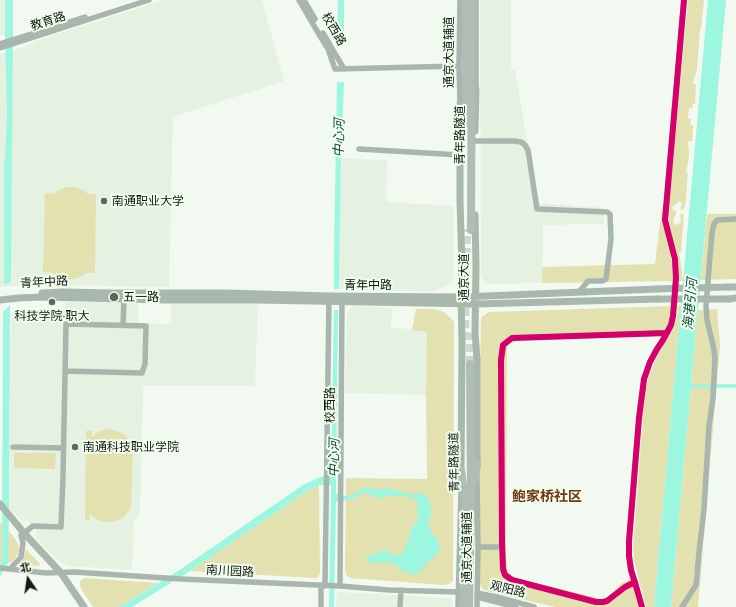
<!DOCTYPE html>
<html>
<head>
<meta charset="utf-8">
<style>
	body { margin:0 }
	#map { position:relative; width:736px; height:607px; overflow:hidden; background:#f2f9f0; font-family:"Exo 2","Noto Sans SC",sans-serif }
	canvas { display:block }
	.north { position:absolute; left:8px; top:559px; width:40px; height:40px; -webkit-text-stroke:3px #effdec; paint-order:stroke; rotate:347deg; font-size:11px; font-weight:700; line-height:16px; text-align:center; color:#131812 }
	.north::after { content:''; display:block; margin:auto; width:14px; height:18px; background:#131812; clip-path:polygon(50% 0,100% 100%,50% 72%,0 100%) }
</style>
</head>
<body>
<div id="map">
<canvas width="736" height="607"></canvas>
<div class="north">北</div>
</div>
<script>
const ctx = document.querySelector('canvas').getContext('2d');
ctx.lineJoin = 'round';
function fill(path, color) {
  ctx.fillStyle = color;
  ctx.fill(path, 'evenodd');
}
function shape(rows) {
  const path = new Path2D();
  for (const r of rows) {
    path.moveTo(r[0], r[1]);
    for (let i = 2; i < r.length; i += 2) path.lineTo(r[i], r[i + 1]);
  }
  return path;
}
function stroke(path, color, width, dash) {
  ctx.strokeStyle = color;
  ctx.lineWidth = width;
  ctx.lineCap = dash ? 'butt' : 'round';
  ctx.setLineDash(dash || []);
  ctx.stroke(path);
}
function label(font, color, halo, rows, align = 'center') {
  ctx.font = font + ' "Exo 2","Noto Sans SC",sans-serif';
  ctx.lineWidth = 4;
  ctx.setLineDash([]);
  ctx.textBaseline = 'middle';
  ctx.strokeStyle = halo;
  ctx.fillStyle = color;
  for (const [text, x, y, turn = 0] of rows) {
    ctx.save();
    ctx.translate(x, y);
    ctx.rotate((+turn || 0) * Math.PI / 180);
    ctx.textAlign = isNaN(turn) ? turn : align;
    if (halo) ctx.strokeText(text, 0, 0);
    ctx.fillText(text, 0, 0);
    ctx.restore();
  }
}
fill(shape([
	[0,0,5,0,5,35,0,36],
	[164,0,262,0,284,81,173,117,169,287,36,285,0,287,0,54,24,47,41,39],
	[480,0,511,0,511,70,515,70,538,203,604,208,604,224,543,225,542,283,489,284,483,280,481,275],
	[341,158,387,160,386,202,454,206,454,277,451,282,443,287,432,292,339,289],
	[65,302,138,303,138,323,171,324,171,304,258,304,255,386,143,386,140,513,134,521,132,570,70,566,61,563,44,547,34,535,37,531,28,521,22,521,9,508,11,314,64,313],
	[353,306,393,308,390,327,427,331,426,395,345,393,347,312],
	[337,592,450,598,452,599,452,607,336,607]
]), '#e5f2e1');
fill(shape([
	[688,0,704,0,701,29,700,29,697,69,693,83,696,85,695,104,693,104,692,108,689,108,688,119,691,119,690,125,693,125,692,141,688,141,689,157,686,172,688,173,685,208,682,210,681,210,680,207,681,207,682,203,679,201,674,206,672,206,673,210,676,211,676,213,673,220,674,225,678,224,681,222,680,213,684,215,681,252,679,253,682,270,682,277,683,278,683,281,679,281,679,265,676,251,670,229,668,215],
	[67,187,75,187,83,190,88,194,96,194,95,273,86,273,82,276,74,279,65,279,57,276,53,273,43,272,45,193,54,194,59,190],
	[662,207,664,224,670,247,674,281,542,283,542,267,655,264],
	[707,214,736,214,736,279,701,280],
	[678,305,681,305,654,607,646,607,634,561,633,547,645,390,650,373,660,350,667,340,677,317],
	[672,306,670,320,667,328,659,337,658,336,519,340,509,344,507,350,506,557,508,572,516,578,602,599,607,597,622,583,629,580,629,576,636,592,640,607,555,607,487,591,482,588,480,583,480,487,479,434,481,318,483,316,487,313,491,312],
	[416,309,433,309,442,311,450,317,454,322,453,581,449,584,443,585,350,578,347,576,345,570,346,478,427,479,426,395,427,332,412,330],
	[717,309,720,345,698,607,671,607,698,310],
	[110,429,117,431,124,434,129,440,133,446,131,506,128,512,123,518,116,521,108,522,100,521,93,517,90,514,90,520,85,520,86,431,92,431,92,437,95,434,102,430],
	[14,453,56,453,55,469,14,468],
	[319,485,320,573,318,577,315,578,190,571,307,491],
	[0,522,14,537,18,544,19,549,18,554,12,562,8,563,0,562],
	[26,549,40,564,40,565,39,566,19,564,23,559],
	[84,578,158,583,119,607,93,607,80,587,80,581]
]), '#e4e1b0');
fill(shape([
	[5,0,13,0,13,33,11,276,10,283,5,284,4,283,4,159,5,159,7,116,5,35],
	[338,0,344,0,344,41,337,41],
	[708,0,726,0,671,607,654,607],
	[337,82,344,82,341,158,339,289,334,289,334,252],
	[10,305,9,508,8,563,0,577,0,564,2,561,3,313,4,311],
	[334,310,338,310,336,494,343,496,350,495,355,494,363,488,368,488,377,490,387,488,409,494,423,493,426,495,430,501,431,515,428,522,430,530,439,542,439,551,433,558,427,562,420,572,412,575,401,570,396,565,390,562,370,563,367,562,366,558,368,556,376,555,379,551,387,550,390,554,402,555,409,539,408,537,415,522,419,520,417,512,417,503,415,499,410,497,400,496,390,496,380,498,374,497,368,493,362,494,352,500,336,501,334,607,329,607,331,485,319,485,307,491,190,571,132,607,119,607,178,571,303,485,320,477,331,476]
]), '#9df6e0');
stroke(shape([
	[688,386,736,386]
]), '#9df6e0', 3.5);
stroke(shape([
	[465,340,467,229],
	[470,364,470,333]
]), '#d1d7cf', 8, [8, 4]);
stroke(shape([
	[299,0,320,36,328,49,335,69,459,66],
	[304,0,315,19],
	[460,0,459,66,460,104],
	[323,33,344,69],
	[0,44,85,17],
	[0,48,149,0],
	[476,89,476,0],
	[475,141,514,141,521,142,525,145,528,150,537,209,607,212,610,214,611,239,606,279,602,281,588,281,579,292],
	[359,149,460,155],
	[123,325,124,299],
	[13,447,63,448],
	[24,533,33,526,61,527,63,476,66,324,146,326,145,364,142,373,65,371],
	[478,547,502,547],
	[0,568,46,573,74,572,181,579,340,586,389,590,458,592],
	[10,569,21,557,23,543,21,535],
	[635,582,625,587,607,601,603,602,596,602,512,580,505,575,503,569,502,542,501,360,503,345,512,338,666,333],
	[325,586,329,298],
	[340,586,342,298],
	[477,593,497,597,534,607],
	[477,597,516,607],
	[321,607,321,586],
	[400,607,401,590],
	[458,607,461,490],
	[477,607,478,547,477,475],
	[642,607,636,586,631,570,629,556,629,541,639,418,644,379,650,362,657,349,663,340,671,325,673,316,676,278,675,259,668,232,665,220,684,0],
	[682,607,696,585,697,576,699,552,704,509,709,426,713,398,715,357,713,345,707,320,706,305,712,233,714,224,717,220,736,219]
]), '#a9b6ae', 5.5);
stroke(shape([
	[460,104,460,201,462,268,461,297,462,343,461,470],
	[475,131,476,89],
	[475,215,476,267,475,333,477,359,477,464],
	[728,287,736,287],
	[42,293,63,292,112,293,226,293,329,296,461,297,657,289],
	[729,299,736,298],
	[0,300,18,298,43,297,164,300,256,300,476,304,658,299],
	[0,504,24,533,61,573,84,607]
]), '#a8b8ad', 7);
stroke(shape([
	[466,0,466,123],
	[471,230,472,0],
	[461,470,466,510],
	[475,479,477,464],
	[463,607,466,518],
	[469,607,471,508,470,364]
]), '#afbdb4', 8);
stroke(shape([
	[657,289,728,287],
	[658,299,729,299]
]), '#a8b8ad', 7);
stroke(shape([
	[635,582,625,587,607,601,603,602,596,602,512,580,505,575,503,569,502,542,501,360,503,345,512,338,666,333],
	[642,607,636,586,631,570,629,556,629,541,639,418,644,379,650,362,657,349,663,340,671,325,673,316,676,278,675,259,668,232,665,220,684,0]
]), '#d6006c', 6);
for (const [x, y, r, color] of [
	[104,201,4,"#616760"],
	[114,297,5,"#616760"],
	[52,302,4,"#616760"],
	[75,447,4,"#616760"]
]) {
  const dot = new Path2D();
  dot.arc(x, y, r, 0, 2 * Math.PI);
  ctx.fillStyle = color;
  ctx.fill(dot);
  stroke(dot, '#effdec', 1.5);
}
label('12px', '#131812', '#effdec', [
	["教育路",48,21,-18],
	["校西路",334,29,60],
	["通京大道辅道",449,52,-90],
	["青年路隧道",460,135,-90],
	["通京大道",464,277,-90],
	["青年中路",44,282,-3],
	["青年中路",368,285],
	["校西路",330,405,-90],
	["青年路隧道",454,462,-91],
	["通京大道辅道",467,547,-90],
	["南川园路",230,571,3],
	["观阳路",508,589,14]
]);
label('12px', '#131812', '#effdec', [
	["南通职业大学",112,201],
	["五一路",123,297],
	["科技学院·职大",52,316,"center"],
	["南通科技职业学院",83,447]
], 'left');
label('italic 13px', '#11493e', '#effdec', [
	["中心河",339,138,-89],
	["海港引河",690,304,-85],
	["中心河",334,458,-89]
]);
label('bold 14px', '#733410', '#effdec', [
	["鲍家桥社区",547,496]
]);
</script>
</body>
</html>
